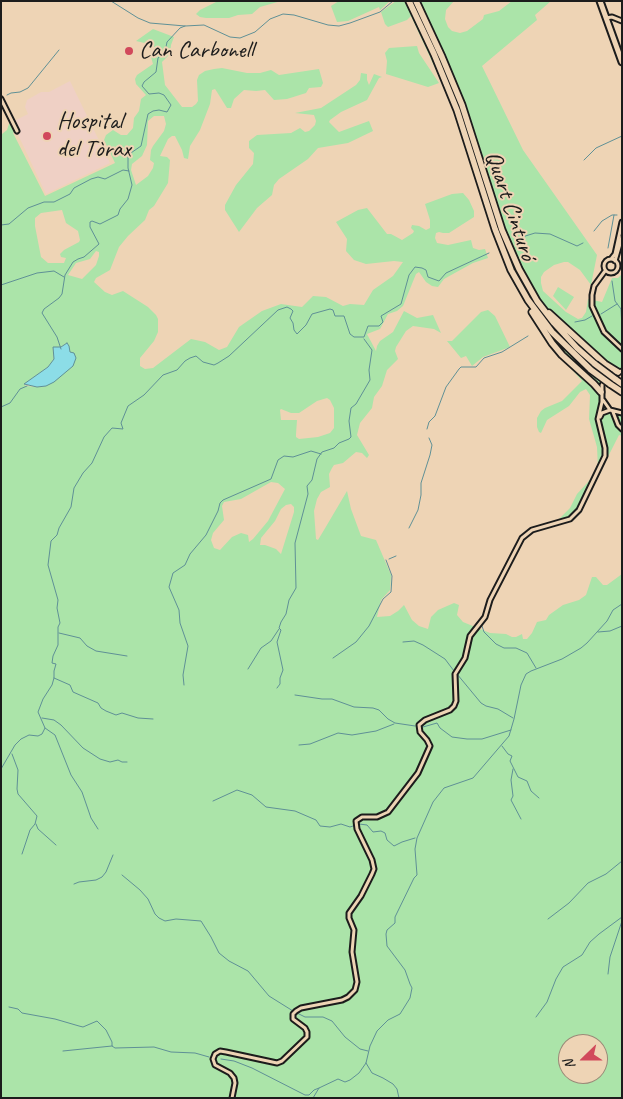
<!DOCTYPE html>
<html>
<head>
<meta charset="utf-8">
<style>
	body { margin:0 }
	#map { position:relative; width:623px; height:1099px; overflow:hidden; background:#eed4b5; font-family:Caveat,sans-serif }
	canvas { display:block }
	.frame { position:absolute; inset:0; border:2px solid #1c1c1c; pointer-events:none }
	.north { position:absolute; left:558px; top:1034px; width:50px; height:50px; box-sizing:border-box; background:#eed4b5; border:1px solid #9a8a78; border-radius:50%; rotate:248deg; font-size:14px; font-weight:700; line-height:20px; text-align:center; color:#1c1c1c }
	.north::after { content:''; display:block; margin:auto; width:18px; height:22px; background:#d1495b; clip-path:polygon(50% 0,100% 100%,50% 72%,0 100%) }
</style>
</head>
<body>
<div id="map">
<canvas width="623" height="1099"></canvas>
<div class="frame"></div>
<div class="north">N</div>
</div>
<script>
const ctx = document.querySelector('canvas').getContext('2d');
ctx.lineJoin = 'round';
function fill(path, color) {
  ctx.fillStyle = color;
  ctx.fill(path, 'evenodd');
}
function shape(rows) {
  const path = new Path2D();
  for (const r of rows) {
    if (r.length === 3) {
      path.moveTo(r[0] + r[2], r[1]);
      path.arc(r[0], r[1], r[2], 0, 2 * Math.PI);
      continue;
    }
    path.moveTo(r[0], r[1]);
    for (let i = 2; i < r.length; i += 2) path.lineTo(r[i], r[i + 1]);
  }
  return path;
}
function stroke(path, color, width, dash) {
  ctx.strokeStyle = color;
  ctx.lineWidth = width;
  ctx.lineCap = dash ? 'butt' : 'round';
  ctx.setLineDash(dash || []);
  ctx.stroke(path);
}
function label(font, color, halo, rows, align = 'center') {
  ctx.font = font + ' Caveat,sans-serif';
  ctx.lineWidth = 4;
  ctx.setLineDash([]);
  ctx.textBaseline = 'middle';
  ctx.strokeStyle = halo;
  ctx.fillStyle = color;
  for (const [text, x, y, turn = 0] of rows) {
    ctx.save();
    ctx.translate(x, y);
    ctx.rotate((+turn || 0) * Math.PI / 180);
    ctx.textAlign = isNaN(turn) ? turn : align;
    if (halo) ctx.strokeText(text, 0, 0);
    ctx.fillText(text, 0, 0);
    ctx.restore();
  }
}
fill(shape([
	[70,81,110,163,46,194,12,122,28,114,25,107,27,100,41,92,49,92]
]), '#efd0c5');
fill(shape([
	[218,1,281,1,260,7,252,14,238,15,229,18,206,18,200,17,196,14,200,10],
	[339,1,390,1,380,10,379,7,348,21,337,22,331,6],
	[396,1,454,1,446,10,445,19,448,27,452,31,460,33,467,31,483,19,484,15,499,11,512,1,551,1,535,15,537,20,482,66,523,150,597,255,591,285,580,270,568,262,564,262,554,265,544,272,541,277,541,283,543,291,566,312,578,319,582,318,586,312,588,299,602,302,612,278,618,278,622,274,622,373,612,376,606,382,603,388,603,396,608,406,614,409,622,411,622,436,619,435,579,514,570,521,533,531,532,527,558,520,570,508,577,494,588,482,598,468,597,447,589,419,590,395,586,389,580,392,569,406,547,420,541,433,539,432,537,427,537,418,541,411,545,408,562,401,582,381,550,344,513,282,488,219,465,144,448,96,411,16,407,20,388,27,385,24,381,12],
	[153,29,174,37,171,45,170,54,162,62,165,85,182,107,192,107,196,104,198,101,197,80,199,75,205,71,214,69,222,68,247,73,260,73,271,70,279,75,319,69,323,83,321,87,309,88,306,93,287,99,274,100,265,90,256,91,244,90,234,99,231,108,227,108,217,92,215,89,212,90,210,104,200,130,190,146,188,159,184,158,182,150,175,136,172,136,168,139,160,156,167,157,170,160,168,183,154,206,149,210,145,220,128,236,119,247,110,270,96,278,94,282,105,292,112,295,123,291,148,307,156,315,158,319,158,332,154,341,140,358,140,366,145,369,153,368,191,339,205,342,219,350,227,347,239,327,262,311,281,304,302,307,313,296,326,297,343,306,350,304,364,305,373,290,393,276,403,262,394,261,366,264,354,260,346,251,347,239,336,222,358,210,367,208,387,234,391,234,402,240,413,233,414,231,411,228,412,225,419,226,426,230,430,228,430,220,425,204,452,194,463,193,469,200,474,211,474,217,463,224,449,233,443,233,439,232,436,233,435,238,437,243,448,245,471,240,473,248,479,250,485,249,488,258,473,263,453,274,444,279,438,287,432,286,426,282,419,272,416,274,403,306,397,311,388,314,380,329,367,334,376,351,377,346,380,341,393,332,404,311,417,318,433,315,441,333,434,329,413,326,406,331,396,347,395,351,398,359,387,370,382,386,374,397,372,408,360,423,357,435,369,455,367,458,362,453,356,452,343,463,334,465,332,468,329,474,330,487,321,492,317,499,314,511,316,539,318,540,324,530,347,491,351,509,361,536,376,540,391,575,390,590,381,600,377,617,390,616,398,611,404,605,412,620,419,626,428,629,431,617,438,610,454,603,459,605,457,615,463,622,490,633,506,634,512,637,516,637,522,634,523,639,527,639,532,633,537,622,546,620,549,615,563,605,579,600,586,595,592,577,596,577,603,585,607,585,622,574,622,1098,1,1098,1,132,2,134,7,130,10,121,15,131,13,133,45,196,115,163,104,140,106,135,113,130,121,135,127,135,133,128,134,118,139,111,141,99,146,95,136,84,135,79,137,75,153,64,151,57,156,51,153,45,136,41],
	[154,116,164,116,166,124,164,131,153,146,151,150,150,160,154,163,153,168,148,176,136,185,131,170,132,164,142,156,147,145,148,121],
	[62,210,66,223,78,231,80,240,79,242,64,250,60,254,61,257,66,258,64,263,48,263,41,257,35,226,35,218,41,213],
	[96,251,99,252,99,256,96,265,82,279,68,275,76,263,90,259],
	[67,343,70,352,74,353,73,366,46,386,37,387,26,386,24,384,48,367,54,359,53,347,61,347],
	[327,398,330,400,334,408,334,428,330,433,318,437,299,439,296,437,296,434,297,420,281,420,280,410,281,409,291,413,299,413,317,401],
	[271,482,278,483,285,489,268,521,253,539,249,542,248,535,241,533,232,537,220,550,214,548,211,540,213,533,224,520,222,506,224,502,241,499],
	[291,504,294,507,294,512,281,554,276,549,265,545,260,545,261,538,275,521,281,509,286,505],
	[568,1044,598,1044,598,1074,568,1074],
	[417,46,419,53,439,83,428,87,386,74,387,61,385,53,389,48],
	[361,73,367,74,367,80,369,85,374,74,382,77,379,78,367,100,341,112,330,120,329,122,339,132,369,121,373,131,348,143,318,148,308,159,279,179,274,185,272,195,257,208,239,232,225,210,225,205,236,185,253,164,254,153,249,148,249,141,257,135,291,133,300,128,305,132,309,131,315,125,316,121,314,115,295,113,321,108,356,85,360,80],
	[558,287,574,297,566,310,553,296],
	[488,310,495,316,510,347,483,357,472,366,466,356,461,358,447,341,452,341,481,312]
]), '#abe4a9');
const water = shape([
	[67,343,69,346,70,352,74,353,76,358,73,366,54,382,46,386,37,387,24,384,48,367,54,359,53,347,61,347,67,343]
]);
fill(water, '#8cdde7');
stroke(water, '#5f9096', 1);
stroke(shape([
	[111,1,138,18,150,23,185,26,204,25,230,37,240,38,255,32,270,19,283,14,294,15,328,25,339,26,350,23,380,12,393,1],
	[7,95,11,93,20,92,28,88,59,50],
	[584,160,596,148,622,136],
	[1,225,9,224,28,208,44,202,54,202,70,194,74,188,91,179,98,177,105,179,123,170,129,171],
	[594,231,602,221,612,215,617,215],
	[519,238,535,233,550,234,577,246,583,243],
	[608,248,614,215],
	[612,281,615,301,621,309,622,329],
	[1,285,37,273,54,271,64,277],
	[601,314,617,304],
	[575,322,585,320,592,316],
	[61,349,57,337,42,313,44,309,59,298,62,294,65,275,73,262,78,259,84,257,99,244,90,227,90,222,92,221,100,224,118,215,120,209,128,199,132,185,128,168,128,155,141,146,148,114,153,111,159,110,167,112,171,105,164,95,159,93,149,94,142,86,144,82,156,72,158,58,165,52,167,42,180,28,185,26],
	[1,407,10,403,20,389,27,386],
	[427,429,429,422,435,416,446,387,459,369,461,367,476,367,484,358,502,352,528,336],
	[409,528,418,510,421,495,421,483,430,455,432,445,429,438],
	[389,559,396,556],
	[482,626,484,632,496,644,504,648,516,648,527,653,536,668],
	[598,632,610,631,622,626],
	[59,633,80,638,87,646,96,651,127,656],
	[403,642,414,641,423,645,445,659,454,671],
	[333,658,356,642,369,626,383,599,391,592,392,576,386,560],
	[248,669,261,648,271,641,279,629],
	[457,674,481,703,486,706,498,709,513,718],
	[54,678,70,685,73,692,98,703,101,708,106,711,116,715,122,713,138,718,153,719],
	[184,685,183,675,188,646,180,623,179,610,169,587,173,573,185,565,190,554,206,535,218,511,220,503,223,500,271,479,278,460,284,456,293,457,311,451,321,454],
	[277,688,280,684,280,678,283,670,277,642,281,630,279,628,281,622,286,614,289,600,296,588,295,543,308,494,307,486,312,480,317,459,322,452,334,448,339,443,349,439,351,437,349,421,351,408,356,404,370,380,369,370,372,350,364,339],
	[295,695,322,699,332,699,354,707,373,708,379,710,388,719,395,723,415,726],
	[42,718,54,720,61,725,83,748,100,759,110,762,118,760,122,762,127,762],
	[423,727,437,723,440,728,452,737,467,739,482,739,511,730],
	[45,728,55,735,71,775,82,792,91,818,98,829],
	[299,745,310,744,338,733,352,735,376,731,394,724],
	[502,746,508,754,512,756,510,761,518,777,527,781,531,791,539,798],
	[12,754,18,770,17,789,18,794,37,816,35,824,30,830,22,854],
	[1,769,15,745,21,739,29,735,38,736,42,734,45,728,38,712,43,699,52,685,54,678,54,671,56,664,52,663,53,656,58,645,58,627,60,623,57,608,58,600,48,565,51,541,57,535,59,528,71,507,74,488,83,473,92,463,104,437,112,428,123,429,121,423,128,406,144,395,163,375,177,370,185,361,190,358,196,356,203,362,214,365,218,363,229,356,278,310,287,307,291,309,293,311,290,318,293,323,294,330,297,334,306,325,312,314,330,309,333,310,335,316,344,316,350,334,354,337,364,337,368,326,379,326,383,322,381,316,401,304,409,275,415,267,422,268,426,270,428,277,439,281,446,273,489,253],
	[513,769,511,780,513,796,511,800,521,819],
	[213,801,237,790,252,795,266,807,295,811,316,820,320,826,330,827,341,824,350,827,353,826],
	[36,824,38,829,56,845],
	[359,824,367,825,373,832,381,831,385,833,387,840,394,846,402,842,415,838],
	[122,875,140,890,148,899,155,914,159,918,165,921,176,919,201,921,211,937,219,953,229,961,248,971,269,996,293,1011],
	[74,884,79,882,96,880,102,877,106,872,113,855],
	[548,919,569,903,588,883,606,874,622,861],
	[608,974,610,957,622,921],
	[9,1007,18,1009,22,1013,55,1019,79,1026,83,1027,97,1021,106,1030,112,1042,112,1046,115,1048,154,1047,171,1052,195,1053,209,1057],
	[297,1013,305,1017,323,1017,332,1021,345,1037,360,1049,368,1051],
	[536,1017,547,1002,556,979,563,967,582,955,590,942,599,934,622,917],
	[63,1051,112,1046],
	[221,1059,234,1061,252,1068,305,1095,309,1095,314,1090,319,1088],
	[366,1063,372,1073,383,1078,393,1084,397,1089,399,1098],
	[313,1098,319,1088,338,1079,345,1082,350,1080,359,1073,366,1063,370,1046,377,1031,388,1020,400,1014,410,998,412,988,410,984,405,970,387,946,386,934,387,930,395,923,395,917,414,878,417,875,415,849,417,838,433,802,444,788,473,778,509,736,514,719,521,685,526,674,531,671,562,659,581,648,587,643,607,621,613,610,622,604]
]), '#5f9096', 1);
const minor = shape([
	[606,18,612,17,622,21],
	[1,99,17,131],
	[611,266,7],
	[611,259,615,254,622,222],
	[615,261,622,237],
	[605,271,594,286,592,295,592,306,604,332,622,349],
	[603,400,610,410,622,413],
	[613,412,618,425,622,429],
	[600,417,602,413,610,410],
	[232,1098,235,1083,234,1078,230,1073,215,1065,213,1059,215,1054,220,1051,226,1052,277,1063,282,1061,307,1037,307,1032,305,1028,293,1019,293,1014,296,1011,301,1008,342,1000,348,997,355,990,357,982,352,952,354,930,349,918,349,913,361,896,372,874,374,869,372,860,357,829,356,821,362,817,377,817,388,812,418,773,430,746,427,740,420,732,419,725,425,720,450,710,454,706,456,701,455,674,465,658,470,636,485,617,490,600,522,538,532,530,570,519,579,510,605,456,605,448,598,419,602,402,602,385,609,375,622,371]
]);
const major = shape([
	[600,1,622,62]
]);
const highway = shape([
	[409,1,434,54,457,110,495,229,511,270,528,300,552,332,591,370],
	[416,1,442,57,462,105,502,230,519,269,537,301,554,323,577,348,595,364],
	[532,312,552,343,562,355,594,384,601,392],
	[549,313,605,364,618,372],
	[615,379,622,384],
	[610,384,622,392]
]);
stroke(minor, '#1c1c1c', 7);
stroke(major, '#1c1c1c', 9);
stroke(highway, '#1c1c1c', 9);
stroke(minor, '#eed4b5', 3);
stroke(major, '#eed4b5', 5);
stroke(highway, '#eed4b5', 5.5);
const highwayBridge = shape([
	[595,364,615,379],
	[591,370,610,384]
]);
stroke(highwayBridge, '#1c1c1c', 9, []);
stroke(highwayBridge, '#eed4b5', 5.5);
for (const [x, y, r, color] of [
	[129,51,5,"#d1495b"],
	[47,136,5,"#d1495b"]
]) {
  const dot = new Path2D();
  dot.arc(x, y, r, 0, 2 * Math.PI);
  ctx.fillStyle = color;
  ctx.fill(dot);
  stroke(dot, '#eed4b5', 2);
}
label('24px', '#1c1c1c', '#eed4b5', [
	["Can Carbonell",139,51],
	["Hospital",57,122],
	["del Tòrax",57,150]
], 'left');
label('24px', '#1c1c1c', '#eed4b5', [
	["Quart Cinturó",510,206,71]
]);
</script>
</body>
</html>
